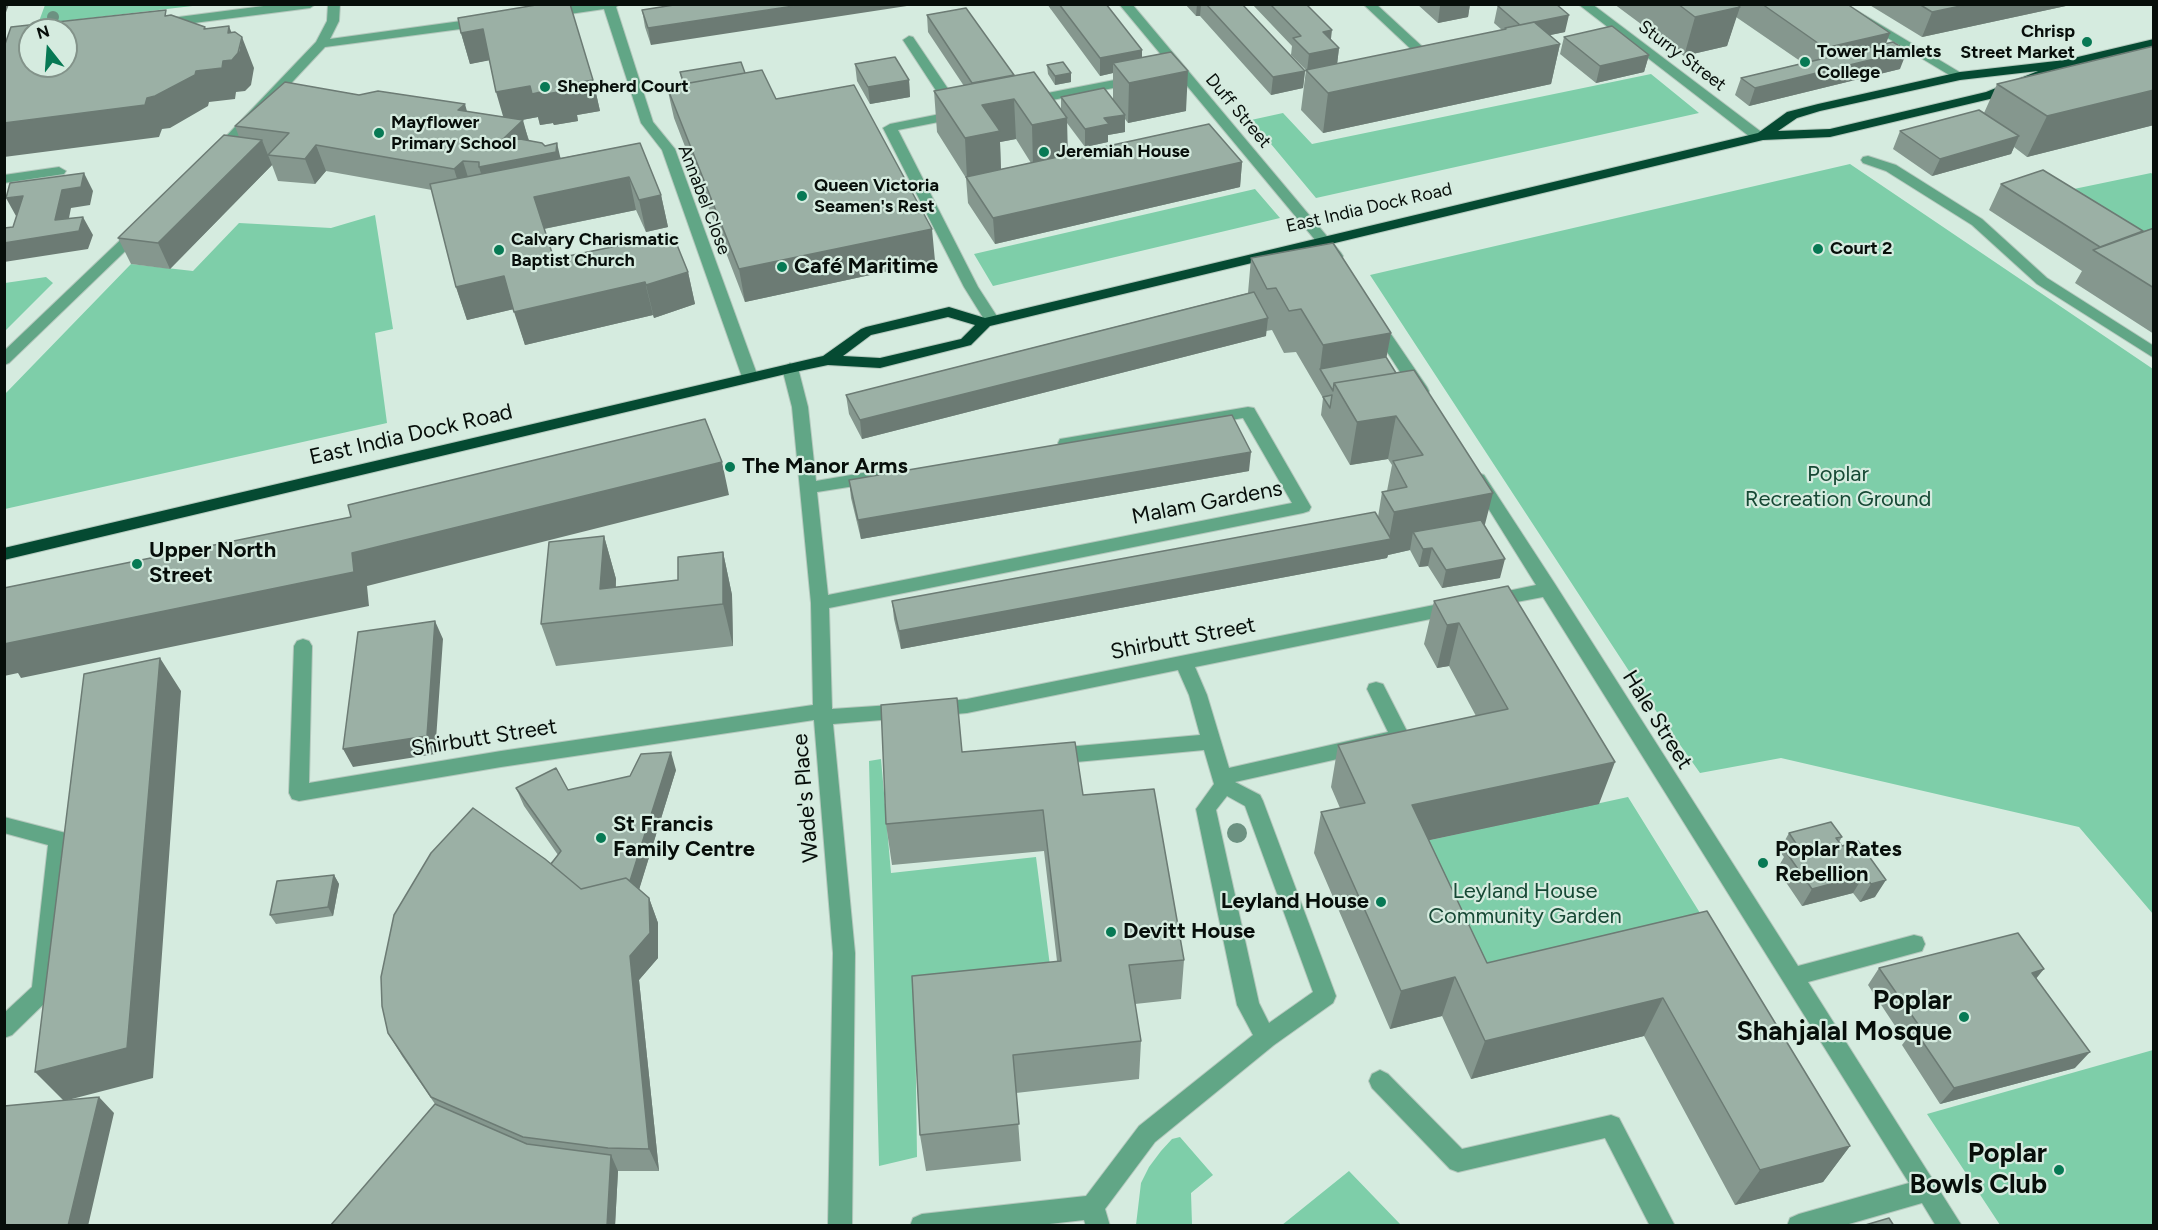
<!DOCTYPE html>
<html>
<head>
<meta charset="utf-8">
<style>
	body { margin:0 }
	#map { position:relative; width:2158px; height:1230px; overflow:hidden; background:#d5ebdf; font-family:Figtree,sans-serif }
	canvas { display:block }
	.frame { position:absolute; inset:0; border:6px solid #070e0a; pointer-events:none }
	.north { position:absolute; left:18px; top:18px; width:60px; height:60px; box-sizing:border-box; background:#d5ebdf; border:2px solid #83938a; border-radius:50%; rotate:343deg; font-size:16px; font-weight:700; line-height:24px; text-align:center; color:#070e0a }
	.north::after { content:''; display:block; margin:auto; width:21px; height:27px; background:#077954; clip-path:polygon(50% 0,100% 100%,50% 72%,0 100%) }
</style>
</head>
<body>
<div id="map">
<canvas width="2158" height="1230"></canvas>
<div class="frame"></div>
<div class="north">N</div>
</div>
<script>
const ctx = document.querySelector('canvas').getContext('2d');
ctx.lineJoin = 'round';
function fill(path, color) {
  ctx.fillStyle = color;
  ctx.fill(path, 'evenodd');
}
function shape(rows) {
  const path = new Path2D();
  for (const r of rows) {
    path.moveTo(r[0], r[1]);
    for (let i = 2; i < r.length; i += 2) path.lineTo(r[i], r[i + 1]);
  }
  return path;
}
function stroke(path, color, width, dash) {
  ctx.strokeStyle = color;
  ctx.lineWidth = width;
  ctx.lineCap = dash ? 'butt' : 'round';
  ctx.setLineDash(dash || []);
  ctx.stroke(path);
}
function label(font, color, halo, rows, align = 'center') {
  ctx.font = font + ' Figtree,sans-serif';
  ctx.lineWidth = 4.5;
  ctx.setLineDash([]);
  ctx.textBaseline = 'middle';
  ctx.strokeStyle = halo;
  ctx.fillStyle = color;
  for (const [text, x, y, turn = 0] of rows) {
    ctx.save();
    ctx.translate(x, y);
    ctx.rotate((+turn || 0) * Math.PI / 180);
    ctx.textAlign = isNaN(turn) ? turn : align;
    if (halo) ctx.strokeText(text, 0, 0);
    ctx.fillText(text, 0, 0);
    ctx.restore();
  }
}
fill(shape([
	[45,5,45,4,201,5,38,24],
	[1651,74,1699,113,1316,198,1251,120,1283,113,1312,144],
	[1850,164,2153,369,2153,914,2079,827,1781,758,1700,773,1644,694,1370,275],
	[2151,173,2154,175,2153,241,2045,195],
	[1255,189,1280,218,993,286,974,254],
	[375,215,393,329,375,333,387,423,5,509,4,395,131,264,193,271,239,223,331,228],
	[46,277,53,283,5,331,5,283],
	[881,759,891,873,1036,857,1054,997,915,1011,917,1157,879,1166,869,761],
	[1628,797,1718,942,1473,1002,1402,846],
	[2153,1050,2153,1225,2000,1225,1927,1114],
	[1180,1137,1213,1175,1191,1193,1192,1225,1136,1225,1141,1183,1149,1167,1161,1151,1172,1139],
	[1349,1171,1401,1225,1282,1225]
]), '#7ecea9');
const minor = shape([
	[279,4,316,4,310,8,163,27,157,23,163,19,279,4],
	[328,4,340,4,339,21,330,39,483,18,489,22,483,26,325,47,222,157,212,157,210,154,212,151,316,42,327,21,328,4],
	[585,4,620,4,616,7,653,122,675,149,758,377,756,380,744,380,742,377,662,150,641,123,604,9,549,17,543,13,549,9,585,4],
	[1119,4,1132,4,1341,253,1343,256,1341,259,1331,259,1119,4],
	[1363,4,1376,4,1438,61,1440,64,1438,67,1430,67,1363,4],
	[1578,4,1592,4,1764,134,1766,137,1764,140,1754,140,1578,4],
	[1831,4,1846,4,1966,76,1960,80,1956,79,1831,4],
	[909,36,913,37,965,114,959,118,898,130,978,287,1000,321,997,324,987,324,964,287,883,128,890,124,950,112,903,40,909,36],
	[1135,76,1141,80,1139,83,1027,105,1021,101,1027,97,1135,76],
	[1868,156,1896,165,1982,219,2047,278,2154,346,2154,358,2037,284,1972,225,1886,171,1863,163,1861,160,1863,157,1868,156],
	[59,167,66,171,64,174,4,183,4,175,59,167],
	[139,226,144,227,146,230,144,233,9,363,4,365,4,351,134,227,139,226],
	[1375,316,1380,318,1427,387,1429,391,1427,395,1415,395,1367,321,1375,316],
	[790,363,798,368,808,407,816,481,874,471,880,473,882,477,880,481,874,483,817,492,828,595,1292,503,1243,418,1066,448,1060,447,1058,443,1060,439,1066,438,1248,407,1254,408,1311,507,1309,511,1303,513,829,608,832,709,906,704,913,706,915,711,913,716,906,718,833,724,855,953,852,1226,828,1226,833,953,814,720,501,767,299,801,292,799,289,793,294,646,297,641,303,639,309,641,312,646,309,783,501,751,813,705,811,603,792,407,782,368,790,363],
	[1478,473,1484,475,1555,584,1798,966,1914,935,1922,937,1925,944,1922,951,1808,982,1962,1226,1936,1226,1922,1203,1842,1226,1787,1226,1790,1218,1799,1214,1909,1183,1543,597,1490,607,1484,606,1481,601,1484,596,1536,585,1470,479,1472,475,1478,473],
	[1454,601,1460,603,1463,608,1460,613,1195,667,1207,695,1229,768,1388,732,1367,689,1369,684,1376,682,1383,684,1410,737,1407,742,1400,745,1235,782,1260,795,1263,801,1336,996,1333,1003,1274,1045,1155,1142,1105,1209,1110,1226,1086,1226,1084,1220,1032,1226,910,1226,913,1218,922,1214,1086,1196,1139,1126,1253,1035,1237,1005,1196,809,1214,784,1204,750,1055,764,1048,761,1045,756,1048,751,1055,748,1200,735,1189,695,1178,670,967,713,933,716,926,714,924,709,926,704,967,699,1454,601],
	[1227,796,1245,806,1313,992,1269,1023,1259,1003,1216,810,1227,796],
	[4,817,66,833,69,839,53,991,50,998,12,1035,4,1038,4,1013,32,987,48,845,4,833,4,817],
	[1380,1070,1388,1074,1462,1149,1611,1115,1619,1118,1675,1226,1650,1226,1605,1138,1458,1172,1450,1169,1372,1088,1369,1081,1372,1074,1380,1070]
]);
const highway = shape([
	[2154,39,2154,47,2069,67,1994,98,1830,137,1763,140,990,326,971,345,880,368,828,365,790,373,4,560,4,548,823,356,861,329,866,327,949,307,985,318,1758,133,1787,112,1818,104,1960,72,2065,60,2154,39],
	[2038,71,1986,92,1830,129,1778,131,1797,118,1820,111,1960,80,2038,71],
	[948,317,975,325,961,339,880,358,843,356,871,335,948,317]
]);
stroke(minor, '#b4c8bd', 2);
stroke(highway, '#b4c8bd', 2);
fill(minor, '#61a686');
fill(highway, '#054a32');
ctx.fillStyle = '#6c9181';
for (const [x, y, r] of [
	[53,17,6],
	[1237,833,10]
]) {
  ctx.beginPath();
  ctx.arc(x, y, r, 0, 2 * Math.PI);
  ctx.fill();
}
fill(shape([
	[680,4,651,45,645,27,642,10],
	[1047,4,1106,4,1142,58,1186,111,1128,123,1125,119,1125,132,1108,135,1108,142,1085,147,1067,123,1067,155,1242,162,1240,187,995,244,968,203,966,178,937,132,934,91,964,86,928,32,927,15,1061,109,1061,97,1113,99,1113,73,1100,76],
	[1016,139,1031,163,1001,169,1000,142],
	[1185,4,1242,4,1305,71,1303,88,1271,95,1200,16,1196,16],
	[1252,4,1306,4,1331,39,1339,48,1337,64,1502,30,1494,23,1498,4,1556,4,1565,32,1550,35,1560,44,1551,84,1323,133,1301,110,1306,70,1291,55,1292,46],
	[1417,4,1470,4,1468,17,1438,23],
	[1614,4,1737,4,1738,6,1739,4,1847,4,1886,43,1900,69,1749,106,1735,95,1741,78,1803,63,1736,17,1727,46,1684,56],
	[1868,4,2075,4,1922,37],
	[461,33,593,80,600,111,577,115,578,121,554,125,553,123,540,125,538,117,522,120,529,140,545,146,561,158,640,143,661,195,668,227,646,232,636,210,544,229,554,259,688,272,695,304,654,318,653,315,525,345,514,309,467,320,456,287,432,190,326,171,315,184,278,181,272,165,170,269,131,264,118,238,239,137,235,126,359,95,504,117,489,60,470,64],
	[1564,37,1649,55,1644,72,1596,83,1560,54],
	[2154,46,2154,125,2027,157,2014,147,2011,154,1932,176,1893,149,1900,131,1984,113,1997,84],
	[855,64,909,80,910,97,870,104,857,81],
	[1047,65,1071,82,1055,85,1048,74],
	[680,72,745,73,776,99,935,261,745,302,674,118,667,87,682,84],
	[2001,184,2143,231,2154,228,2154,334,2075,283,2082,271,1989,210],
	[1251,258,1391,333,1386,357,1485,526,1500,578,1442,588,1428,566,1419,567,1410,550,1388,555,1387,558,901,649,894,619,892,601,1378,517,1382,492,1387,491,1392,465,1388,459,1350,465,1321,415,1323,398,1296,352,1284,353,1272,330,1266,331,1266,336,862,439,849,414,846,395,1248,293],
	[1249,471,861,539,851,498,849,480],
	[604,536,616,579,616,587,678,580,723,552,732,595,733,646,556,666,541,624],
	[1508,586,1599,804,1429,840,1487,963,1707,911,1850,1146,1823,1182,1735,1205,1644,1036,1471,1079,1442,1016,1390,1029,1314,853,1321,812,1340,808,1331,787,1338,745,1476,716,1449,666,1437,668,1424,644,1434,601],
	[962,752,1083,795,1184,960,1181,999,1135,1004,1141,1041,1139,1079,1016,1093,1021,1161,926,1171,920,1135,1057,961,1044,851,892,865,886,824],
	[676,770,639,889,649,898,658,923,658,958,639,980,659,1171,618,1171,615,1226,435,1104,402,1056,388,1033,558,855,524,806,516,788,568,790],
	[1789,833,1842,837,1839,842,1842,846,1858,841,1875,897,1860,902,1853,893,1802,906,1777,869,1784,857,1779,851],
	[334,875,339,884,333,916,276,924,270,915],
	[1879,968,2036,979,2075,1068,1940,1104,1902,1045,1905,1041,1868,985]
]), '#85978e');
fill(shape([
	[4,4,9,4,4,18],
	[807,4,920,4,651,45,648,28],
	[1197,4,1201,4,1200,16,1196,16],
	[1450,4,1470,4,1468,17,1438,23,1440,6],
	[1970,4,2075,4,1922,37,1932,12],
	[1740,7,1727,46,1684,56,1695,17],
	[1569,15,1565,32,1517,42,1520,25],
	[229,26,239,52,242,37,254,68,251,85,245,91,236,92,235,99,209,102,208,106,170,128,162,129,159,137,4,157,4,123,147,98,196,71,228,33],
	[483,29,491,60,470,64,461,33],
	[1332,30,1330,47,1323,32],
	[1890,33,1881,57,1816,73,1825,48],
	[1560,44,1551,84,1323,133,1328,93],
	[1339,48,1337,65,1307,71,1309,54],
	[1142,50,1142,68,1113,63,1113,73,1100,76,1100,58],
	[1907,51,1900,69,1749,106,1755,88],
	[1649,55,1644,72,1596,83,1600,66],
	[1188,71,1186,111,1128,123,1129,83],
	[1305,71,1303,88,1271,95,1273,77],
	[1071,73,1071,82,1055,85,1055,76],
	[593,80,600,111,577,115,578,121,554,125,553,123,540,125,538,117,505,123,496,92,530,86,569,84],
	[909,80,910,97,870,104,868,87],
	[2154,90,2154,125,2027,157,2047,116],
	[1014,99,1016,139,1000,142,1001,172,967,179,965,138,982,105],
	[465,104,472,130,458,110],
	[1125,115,1125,132,1108,135,1108,142,1085,147,1085,129,1104,118],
	[1067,118,1068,159,1033,166,1032,125],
	[523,120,530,146,514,161,557,143,563,169,487,193,479,167,502,140],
	[2019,136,2011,154,1932,176,1940,159],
	[262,140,272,165,170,269,158,243],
	[316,145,326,171,315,184,305,159],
	[463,161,471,187,462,195,454,169],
	[1242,162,1240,187,995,244,993,218],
	[84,173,93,191,90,205,71,208,66,233,83,217,93,235,88,249,4,262,4,243,55,220,62,190],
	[629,177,636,210,543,229,534,197],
	[661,195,668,227,646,232,639,200],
	[23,196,33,214,16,216,6,198],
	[932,229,935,261,745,302,739,269],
	[688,272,695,304,654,318,646,285],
	[504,276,514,309,467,320,456,287],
	[645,282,653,315,525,345,514,312],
	[1268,318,1266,336,862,439,860,420],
	[1391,333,1383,376,1320,369,1323,345],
	[1396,416,1388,459,1350,465,1357,422],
	[1251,452,1249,471,861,539,858,520],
	[722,462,729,495,367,586,369,606,21,678,18,673,4,676,4,644,352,553],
	[1493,493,1482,536,1413,532,1410,550,1388,555,1387,558,901,649,899,631,1389,539,1394,512],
	[604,536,616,579,614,615,600,589],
	[1432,548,1428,566,1419,567,1423,549],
	[723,552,732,595,733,646,723,604],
	[1505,559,1500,578,1442,588,1446,570],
	[435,621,443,639,435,754,353,767,343,749],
	[1459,623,1449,666,1437,668,1447,625],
	[160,658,181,691,153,1078,64,1101,35,1072],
	[671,752,676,770,635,903,591,914],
	[1615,762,1599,804,1402,846,1412,805],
	[334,875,339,884,333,916,328,907],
	[1864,875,1853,893,1802,906,1812,889],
	[1886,880,1875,897,1860,902,1871,884],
	[649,898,658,923,658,958,639,980,659,1171,649,1149,630,956],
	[2044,969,2030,986,2032,973],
	[1455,977,1442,1016,1390,1029,1401,991],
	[1663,998,1644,1036,1471,1079,1485,1041],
	[2090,1052,2075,1068,1940,1104,1954,1088],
	[99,1097,114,1113,88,1226,68,1226],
	[1850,1146,1823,1182,1735,1205,1760,1170],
	[611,1155,618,1171,615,1226,607,1226]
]), '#6c7b74');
const building = shape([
	[542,4,570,4,593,80,569,84,571,90,546,94,545,91,532,94,530,86,496,92,483,29,461,33,458,18,542,4],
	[680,4,807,4,648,28,642,10,680,4],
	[1059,4,1106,4,1142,50,1100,58,1059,4],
	[1206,4,1242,4,1305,71,1273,77,1206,4],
	[1270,4,1306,4,1332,30,1323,32,1339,48,1309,54,1293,38,1301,36,1270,4],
	[1504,4,1556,4,1569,15,1520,25,1498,6,1504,4],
	[1678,4,1737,4,1740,7,1695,17,1678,4],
	[1762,4,1847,4,1890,33,1825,48,1762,4],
	[1919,4,1970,4,1932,12,1919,4],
	[966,8,1014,75,972,83,927,15,966,8],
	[166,10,165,16,171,15,205,27,204,29,229,26,228,33,235,32,242,37,238,53,232,60,223,61,222,68,196,71,195,75,155,96,147,98,145,105,4,123,4,47,11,27,166,10],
	[30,30,66,30,66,66,30,66,30,30],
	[1534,22,1560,44,1328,93,1306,70,1506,29,1505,28,1534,22],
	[1612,26,1649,55,1600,66,1564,37,1612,26],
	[1893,42,1907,51,1755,88,1741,78,1893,42],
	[2154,46,2154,90,2047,116,1997,84,2154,46],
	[1171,52,1188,71,1129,83,1113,63,1171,52],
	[895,57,909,80,868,87,855,64,895,57],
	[741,62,745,73,684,84,680,72,741,62],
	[1063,62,1071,73,1055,76,1047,65,1063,62],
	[762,70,776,99,854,85,932,229,739,269,667,87,762,70],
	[1034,72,1067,118,1032,125,1014,99,982,105,1000,131,965,138,934,91,1034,72],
	[285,82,359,95,378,91,465,104,458,110,523,120,502,140,520,139,542,143,545,146,557,143,556,152,479,167,479,162,463,161,454,169,316,145,305,159,268,155,289,133,235,126,285,82],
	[1104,88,1125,115,1104,118,1109,124,1085,129,1061,97,1104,88],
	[1979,110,2019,136,1940,159,1900,131,1979,110],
	[1209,124,1242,162,993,218,966,177,1209,124],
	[224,135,262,140,158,243,118,238,224,135],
	[640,143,661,195,639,200,629,177,534,197,554,259,631,243,630,240,673,235,688,272,646,285,645,282,514,312,504,276,456,287,430,184,640,143],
	[2043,170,2143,231,2100,247,2001,184,2043,170],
	[84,173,81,187,62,190,55,220,83,217,79,231,4,243,4,228,13,227,23,196,6,198,10,183,84,173],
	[2154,228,2154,288,2093,250,2154,228],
	[1333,243,1391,333,1323,345,1301,309,1289,311,1276,288,1267,289,1251,258,1333,243],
	[1254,292,1268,318,860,420,846,395,1254,292],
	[1386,357,1396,373,1334,383,1333,391,1320,369,1386,357],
	[1414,370,1493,493,1394,512,1382,492,1407,487,1393,461,1423,455,1396,416,1357,422,1334,383,1414,370],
	[1332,395,1330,408,1323,397,1332,395],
	[1232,415,1251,452,858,520,849,480,1232,415],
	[705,419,722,462,352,553,354,572,4,644,4,588,351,517,348,505,705,419],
	[1375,512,1391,539,899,631,892,601,1375,512],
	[1481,520,1505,559,1446,570,1432,548,1423,549,1413,532,1481,520],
	[604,536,600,589,678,580,678,557,723,552,723,604,541,624,549,542,604,536],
	[1508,586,1615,762,1412,805,1487,963,1707,911,1850,1146,1760,1170,1663,998,1485,1041,1455,977,1401,991,1321,812,1365,803,1338,745,1508,709,1459,623,1447,625,1434,601,1508,586],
	[435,621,427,736,343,749,358,632,435,621],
	[160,658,127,1048,35,1072,84,674,160,658],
	[957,698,962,752,1075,742,1083,795,1154,789,1184,960,1129,965,1141,1041,1013,1055,1019,1124,920,1135,912,976,1061,961,1043,810,886,824,881,705,957,698],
	[671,752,630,881,626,878,581,889,551,864,561,851,516,788,556,768,568,790,630,776,641,754,671,752],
	[473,808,545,859,581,889,626,878,649,898,650,933,630,956,649,1149,608,1148,523,1137,431,1097,388,1033,382,1006,381,977,394,915,431,853,473,808],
	[1831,822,1842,837,1836,838,1842,846,1858,841,1886,880,1871,884,1864,875,1812,889,1786,852,1799,848,1789,833,1831,822],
	[334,875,328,907,270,915,277,881,334,875],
	[2018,933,2044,969,2032,973,2090,1052,1954,1088,1914,1029,1920,1027,1879,968,2018,933],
	[99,1097,68,1226,4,1226,4,1106,99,1097],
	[435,1104,527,1144,611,1155,607,1226,330,1226,435,1104],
	[1889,1218,1894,1226,1862,1226,1889,1218]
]);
fill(building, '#9bb0a5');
stroke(building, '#6c7b74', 1.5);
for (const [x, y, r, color] of [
	[2087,42,6,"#077954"],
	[1805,62,6,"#077954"],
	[545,87,6,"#077954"],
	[379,133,6,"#077954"],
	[1044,152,6,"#077954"],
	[802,196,6,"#077954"],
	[1818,249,6,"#077954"],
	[499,250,6,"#077954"],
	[782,267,6,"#077954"],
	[730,467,6,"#077954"],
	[137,564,6,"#077954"],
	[601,838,6,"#077954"],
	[1763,863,6,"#077954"],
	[1381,902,6,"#077954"],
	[1111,932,6,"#077954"],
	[1964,1017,6,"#077954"],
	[2059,1170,6,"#077954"]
]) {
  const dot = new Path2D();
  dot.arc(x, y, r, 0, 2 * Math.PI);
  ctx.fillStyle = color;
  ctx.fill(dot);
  stroke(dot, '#d5ebdf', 2);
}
label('bold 18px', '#070e0a', '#d5ebdf', [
	["Chrisp",2075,32,"right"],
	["Street Market",2075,53,"right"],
	["Tower Hamlets",1817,52],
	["College",1817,73],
	["Shepherd Court",557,87],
	["Mayflower",391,123],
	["Primary School",391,144],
	["Jeremiah House",1056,152],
	["Queen Victoria",814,186],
	["Seamen's Rest",814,207],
	["Calvary Charismatic",511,240],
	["Baptist Church",511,261],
	["Court 2",1830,249]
], 'left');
label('18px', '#070e0a', '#d5ebdf', [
	["Sturry Street",1682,56,37],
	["Duff Street",1238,111,50],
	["Annabel Close",704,200,69],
	["East India Dock Road",1369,208,-13]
]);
label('bold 22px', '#070e0a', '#d5ebdf', [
	["Café Maritime",794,267],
	["The Manor Arms",742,467],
	["Upper North",149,551],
	["Street",149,576],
	["St Francis",613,825],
	["Family Centre",613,850],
	["Poplar Rates",1775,850],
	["Rebellion",1775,875],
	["Leyland House",1369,902,"right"],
	["Devitt House",1123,932]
], 'left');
label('22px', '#070e0a', '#d5ebdf', [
	["East India Dock Road",411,435,-13],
	["Malam Gardens",1207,503,-11],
	["Shirbutt Street",1183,639,-11],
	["Hale Street",1657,720,58],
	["Shirbutt Street",484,738,-9],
	["Wade's Place",806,798,-95]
]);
label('22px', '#164834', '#d5ebdf', [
	["Poplar",1838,475],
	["Recreation Ground",1838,500],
	["Leyland House",1525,892],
	["Community Garden",1525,917]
]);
label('bold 27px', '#070e0a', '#d5ebdf', [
	["Poplar",1952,1001],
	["Shahjalal Mosque",1952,1032],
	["Poplar",2047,1154],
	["Bowls Club",2047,1185]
], 'right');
</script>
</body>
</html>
